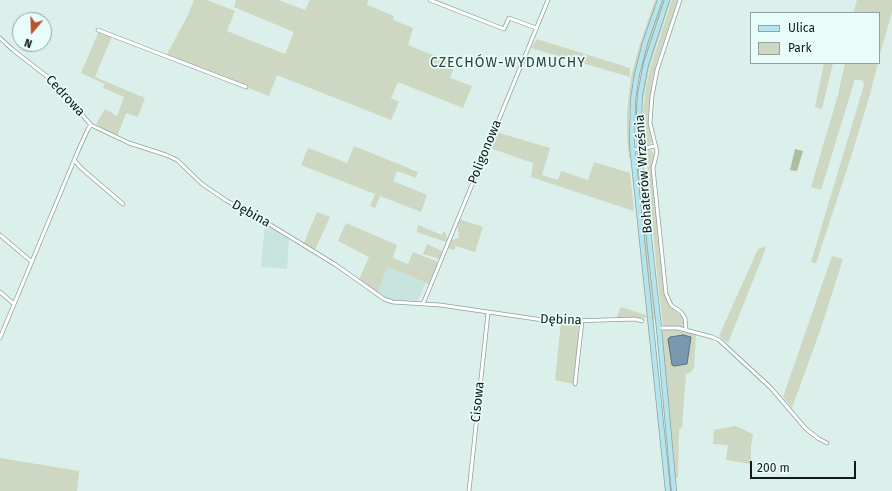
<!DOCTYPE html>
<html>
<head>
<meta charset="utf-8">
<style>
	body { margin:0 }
	#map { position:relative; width:892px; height:491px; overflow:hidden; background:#dbefeb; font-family:"Fira Sans",sans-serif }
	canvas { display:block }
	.legend { position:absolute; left:750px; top:12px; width:130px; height:52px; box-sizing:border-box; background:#e8fcf9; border:1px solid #93a29f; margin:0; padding:5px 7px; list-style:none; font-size:12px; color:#131a19 }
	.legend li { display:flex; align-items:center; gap:8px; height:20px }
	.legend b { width:20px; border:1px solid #93a29f }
	.north { position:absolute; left:12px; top:12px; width:40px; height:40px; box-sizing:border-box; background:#e8fcf9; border:1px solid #93a29f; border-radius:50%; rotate:199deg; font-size:11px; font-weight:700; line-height:16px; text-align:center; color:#131a19 }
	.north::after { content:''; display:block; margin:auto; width:14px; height:18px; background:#ba5329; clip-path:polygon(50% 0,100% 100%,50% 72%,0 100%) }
	.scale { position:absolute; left:750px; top:461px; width:106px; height:18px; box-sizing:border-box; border:2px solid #131a19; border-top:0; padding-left:5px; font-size:12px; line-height:14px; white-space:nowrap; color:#131a19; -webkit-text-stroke:3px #e8fcf9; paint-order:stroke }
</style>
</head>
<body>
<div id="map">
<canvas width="892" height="491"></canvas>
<ul class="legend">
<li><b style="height:5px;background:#b5e5ec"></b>Ulica</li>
<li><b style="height:11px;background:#cdd7c1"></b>Park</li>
</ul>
<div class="north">N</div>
<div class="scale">200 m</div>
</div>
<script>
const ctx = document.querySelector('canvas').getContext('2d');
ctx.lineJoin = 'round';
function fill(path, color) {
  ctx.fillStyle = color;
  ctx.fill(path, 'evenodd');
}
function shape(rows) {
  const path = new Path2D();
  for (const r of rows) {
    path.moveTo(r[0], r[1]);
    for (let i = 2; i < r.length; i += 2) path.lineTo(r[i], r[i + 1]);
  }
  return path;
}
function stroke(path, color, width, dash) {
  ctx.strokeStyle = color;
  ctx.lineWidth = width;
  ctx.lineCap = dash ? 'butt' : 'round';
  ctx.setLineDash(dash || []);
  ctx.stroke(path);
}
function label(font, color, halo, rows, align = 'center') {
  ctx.font = font + ' "Fira Sans",sans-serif';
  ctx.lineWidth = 3.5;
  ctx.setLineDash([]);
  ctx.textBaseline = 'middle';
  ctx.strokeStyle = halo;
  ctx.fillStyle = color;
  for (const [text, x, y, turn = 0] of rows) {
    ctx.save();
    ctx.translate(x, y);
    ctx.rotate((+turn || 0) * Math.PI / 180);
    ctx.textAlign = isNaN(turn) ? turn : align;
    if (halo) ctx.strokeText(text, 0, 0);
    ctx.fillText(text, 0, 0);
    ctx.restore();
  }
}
fill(shape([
	[265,223,289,236,287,269,261,267],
	[388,267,426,283,419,298,416,301,393,300,377,293]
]), '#c7e4df');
fill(shape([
	[194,0,207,0,235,11,227,31,285,54,294,32,234,7,236,0,278,0,305,10,310,0,368,0,367,5,394,16,393,20,413,28,408,45,455,64,450,78,472,86,463,108,398,82,391,98,399,102,391,120,277,75,269,96,166,56,188,15],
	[655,0,657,0,643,44,633,80,629,115,631,158,629,158,627,135,627,113,631,77,639,47],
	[662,0,664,0,642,72,637,104,636,143,636,104,644,54],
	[669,0,671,0,649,69,641,112,642,94,647,66],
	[672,0,678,0,658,58,653,76,650,96,648,120,649,130,652,141,650,144,647,146,644,143,642,129,643,112,646,89,650,69],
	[857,0,892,0,892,12,879,58,879,13,853,13],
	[101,31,112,36,95,77,145,98,138,117,126,113,117,137,96,124,105,109,117,116,124,97,103,88,105,84,81,73,98,33],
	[537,39,630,68,630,77,531,48],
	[824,63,833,63,822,109,815,107],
	[845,63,878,63,870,94,850,160,816,263,811,262,864,85,863,81,855,79,821,190,811,187,838,95],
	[496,132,550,148,542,175,558,180,561,171,588,180,594,162,630,173,634,211,531,177,533,163,490,148],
	[354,146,418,172,416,178,397,171,393,181,427,195,421,212,380,196,375,208,370,206,375,194,301,165,308,148,347,163],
	[650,149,654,154,652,167,664,293,671,307,682,317,684,324,681,328,663,326,657,274,646,153,647,150],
	[635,159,638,159,655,319,653,319],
	[317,212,330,217,315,250,304,243],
	[459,219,483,227,475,252,456,246,454,250,447,248,451,240,459,238,458,235,459,234,459,232,458,232,458,227],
	[346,223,397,245,393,257,395,259,408,264,413,252,438,262,429,284,388,267,377,293,359,280,369,257,338,241],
	[418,225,442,235,444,231,445,232,447,238,446,242,417,232],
	[427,244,442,251,440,259,423,254],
	[766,246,764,253,728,343,719,336,758,249],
	[832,256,843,259,821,328,792,408,783,397],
	[621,307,646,315,646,318,616,319],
	[561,323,577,323,579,326,574,384,555,380],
	[665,329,680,330,696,334,694,367,691,372,686,374,682,428,679,429,678,477,675,479,662,332],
	[736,426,753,434,751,447,751,464,726,460,728,445,713,444,714,430],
	[0,458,79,471,77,491,0,491]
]), '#cdd7c1');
fill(shape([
	[795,149,803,151,797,171,790,170]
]), '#aebd9b');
const water = shape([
	[683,335,691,337,687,364,674,366,672,365,668,339,670,337,683,335]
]);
fill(water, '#7a98b0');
stroke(water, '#5b7283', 1);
const minor = shape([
	[430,0,504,29,509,18,536,28],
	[680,0,657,70,652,96,650,123,657,152,653,168,666,294,671,305,681,312,685,318,686,330],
	[98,30,246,87],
	[0,38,13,50,53,81,91,125,129,143,166,155,177,160,202,184,227,201,256,216,336,265,384,299,393,302,440,305,543,320,572,321,635,319,642,321],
	[633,150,656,146],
	[74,160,81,168,123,204],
	[0,235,32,262],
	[0,292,14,304],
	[423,304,548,0],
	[659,328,678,328,712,337,719,340,771,388,806,429,819,439,827,443],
	[0,338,78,151,88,129,91,125],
	[575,384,582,321],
	[469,491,488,313]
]);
const secondary = shape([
	[660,0,645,43,637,74,633,100,632,144,668,491],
	[667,0,646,64,640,95,639,119,640,158,659,328,674,491]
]);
stroke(minor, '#8ea19e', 4.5);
stroke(secondary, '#8ea19e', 6);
stroke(minor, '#fff', 3);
stroke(secondary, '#b5e5ec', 4.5);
label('13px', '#131a19', '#e8fcf9', [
	["Cedrowa",65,96,47],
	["Poligonowa",485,152,-68],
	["Bohaterów Września",644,174,-94],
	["Dębina",251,214,29],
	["Dębina",561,320,2],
	["Cisowa",478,402,-84]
]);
ctx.letterSpacing = '1px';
label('14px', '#31413e', '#e8fcf9', [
	["CZECHÓW-WYDMUCHY",508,63]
]);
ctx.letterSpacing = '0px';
</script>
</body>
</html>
